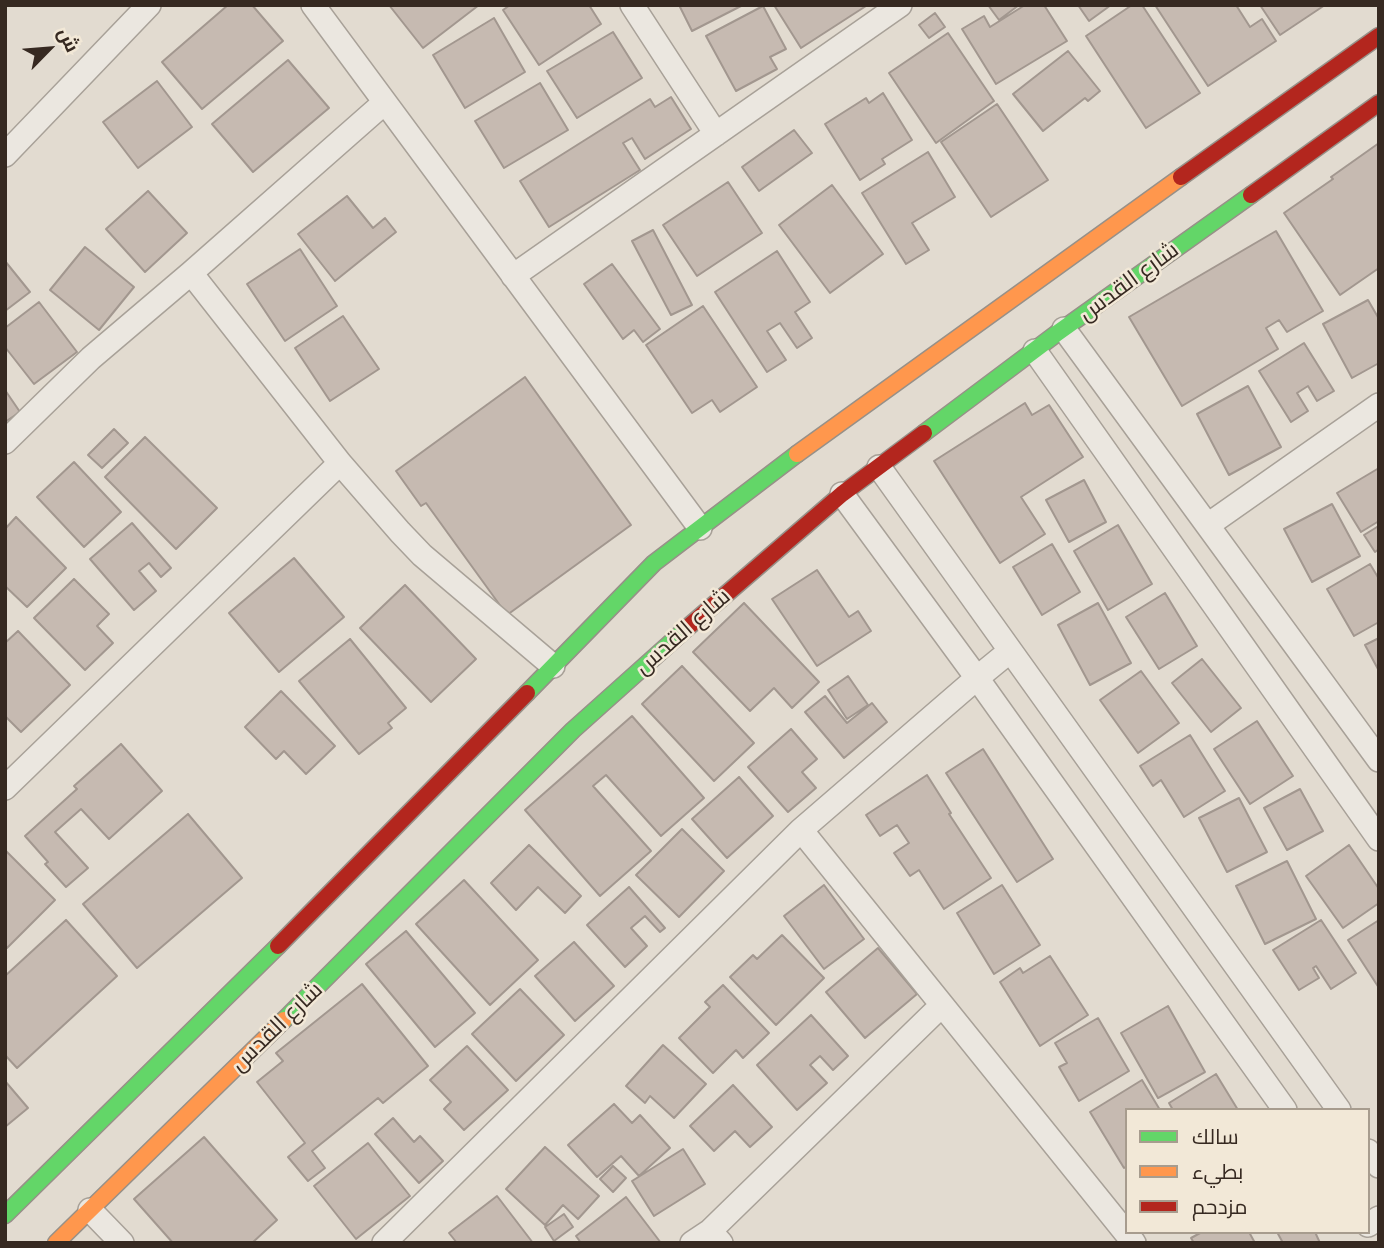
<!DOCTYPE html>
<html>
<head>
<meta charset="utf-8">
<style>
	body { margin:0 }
	#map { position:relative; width:1384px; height:1248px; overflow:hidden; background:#e2dbd0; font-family:"Zilla Slab",Cairo,serif }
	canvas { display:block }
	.frame { position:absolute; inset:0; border:7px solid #362921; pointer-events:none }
	.legend { position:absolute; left:1125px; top:1108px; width:245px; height:126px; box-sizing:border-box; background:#f2e8d7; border:2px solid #a79c8e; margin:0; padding:9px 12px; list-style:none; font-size:21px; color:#362921 }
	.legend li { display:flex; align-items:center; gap:14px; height:35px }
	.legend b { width:35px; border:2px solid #a79c8e }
	.north { position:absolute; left:14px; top:14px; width:70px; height:70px; -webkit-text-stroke:5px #f2e8d7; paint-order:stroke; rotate:65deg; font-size:19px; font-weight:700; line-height:28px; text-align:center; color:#362921 }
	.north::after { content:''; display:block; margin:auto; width:24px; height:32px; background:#362921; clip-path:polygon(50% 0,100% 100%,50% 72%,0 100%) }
</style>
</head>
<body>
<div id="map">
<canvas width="1384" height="1248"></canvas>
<div class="frame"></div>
<ul class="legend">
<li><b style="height:9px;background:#63d668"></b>سالك</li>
<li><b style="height:9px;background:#ff974d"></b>بطيء</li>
<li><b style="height:9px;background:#b3261e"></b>مزدحم</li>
</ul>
<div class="north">ش</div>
</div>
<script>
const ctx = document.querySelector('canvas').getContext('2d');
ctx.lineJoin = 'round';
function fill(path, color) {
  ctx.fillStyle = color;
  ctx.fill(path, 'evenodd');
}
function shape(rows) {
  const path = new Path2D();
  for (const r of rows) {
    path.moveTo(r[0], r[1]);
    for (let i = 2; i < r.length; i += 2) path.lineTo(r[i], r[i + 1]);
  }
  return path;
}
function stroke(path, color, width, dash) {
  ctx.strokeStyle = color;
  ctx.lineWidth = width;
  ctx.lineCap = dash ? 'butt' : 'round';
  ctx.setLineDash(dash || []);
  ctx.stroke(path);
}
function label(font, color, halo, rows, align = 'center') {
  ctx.font = font + ' "Zilla Slab",Cairo,serif';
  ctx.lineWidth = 5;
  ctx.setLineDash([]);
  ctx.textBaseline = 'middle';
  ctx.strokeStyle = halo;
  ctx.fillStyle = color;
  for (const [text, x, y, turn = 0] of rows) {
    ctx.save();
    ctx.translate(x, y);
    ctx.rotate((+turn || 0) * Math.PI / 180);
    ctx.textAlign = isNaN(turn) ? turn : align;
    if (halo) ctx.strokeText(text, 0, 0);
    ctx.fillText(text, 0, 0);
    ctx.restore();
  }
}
const building = shape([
	[228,5,252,5,283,41,202,109,162,62,228,5],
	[389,5,479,5,423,48,389,5],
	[510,5,589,5,601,24,539,65,503,10,510,5],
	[679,5,743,5,692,31,679,5],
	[774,5,866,5,866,6,801,48,774,5],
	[988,5,1019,5,999,20,988,5],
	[1025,5,1044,5,1067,41,996,84,962,29,984,16,990,27,1025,5],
	[1078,5,1111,5,1089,21,1078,5],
	[1132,5,1142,5,1200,93,1146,128,1086,36,1132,5],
	[1155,5,1236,5,1250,27,1262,19,1276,41,1208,86,1155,5],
	[1260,5,1325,5,1280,35,1260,5],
	[763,6,786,49,770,57,777,69,736,91,706,36,763,6],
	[935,13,945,27,929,38,919,25,935,13],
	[494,18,525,72,465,108,433,55,494,18],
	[613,32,642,78,577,118,547,71,613,32],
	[948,33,994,101,936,143,889,73,948,33],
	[1068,51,1100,91,1088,101,1085,98,1043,131,1013,94,1068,51],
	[288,60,329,108,253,172,212,124,288,60],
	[157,81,192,127,138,168,103,122,157,81],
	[540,83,568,130,504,168,475,121,540,83],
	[883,93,912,140,882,159,885,164,860,180,825,124,866,98,869,103,883,93],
	[671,97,691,129,645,159,632,138,623,143,640,170,549,227,520,181,650,99,655,107,671,97],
	[997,104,1048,180,991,217,941,142,997,104],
	[794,130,812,153,759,191,742,167,794,130],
	[1379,143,1379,268,1340,295,1284,213,1333,179,1331,177,1379,143],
	[928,152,955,197,912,223,929,250,906,264,862,193,928,152],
	[728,182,762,233,697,276,663,225,728,182],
	[832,185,883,254,830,293,779,225,832,185],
	[148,191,187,233,145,272,106,229,148,191],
	[347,196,373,228,385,218,396,232,335,281,298,234,347,196],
	[653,230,692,305,671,315,632,241,653,230],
	[1276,231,1323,311,1287,332,1279,320,1266,328,1278,349,1182,406,1129,317,1276,231],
	[85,247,134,287,99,330,50,290,85,247],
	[300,249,337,306,285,341,247,284,300,249],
	[777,251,810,302,795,312,812,338,797,348,780,323,767,331,786,360,767,372,715,292,777,251],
	[5,261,30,292,5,311,5,261],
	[612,264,660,329,643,342,634,330,623,339,584,284,612,264],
	[1368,300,1379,319,1379,363,1352,378,1323,324,1368,300],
	[39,302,77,352,34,384,5,347,5,328,39,302],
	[703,306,757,387,720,412,712,400,692,413,646,345,703,306],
	[343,316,379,369,330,401,295,348,343,316],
	[1304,343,1334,391,1317,401,1308,386,1297,393,1308,411,1291,422,1259,371,1304,343],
	[525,377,631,525,507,615,426,503,421,506,396,471,525,377],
	[1248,386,1281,447,1229,475,1197,414,1248,386],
	[5,390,20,412,5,422,5,390],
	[1025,403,1032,415,1049,405,1083,457,1021,497,1045,534,1000,563,934,461,1025,403],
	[114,429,128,443,102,468,88,455,114,429],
	[145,437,217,508,176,549,105,477,145,437],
	[74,462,121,512,84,547,37,497,74,462],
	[1379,468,1379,521,1361,532,1337,493,1379,468],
	[1084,480,1106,522,1069,542,1046,500,1084,480],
	[1332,504,1360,556,1312,582,1284,529,1332,504],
	[16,517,66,568,27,607,5,586,5,529,16,517],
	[132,523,171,568,161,577,149,563,139,571,156,591,134,610,90,559,132,523],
	[1118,525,1152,584,1108,610,1074,551,1118,525],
	[1377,527,1379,529,1379,549,1375,552,1364,535,1377,527],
	[1052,544,1080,592,1042,615,1013,567,1052,544],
	[294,558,344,617,279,672,229,613,294,558],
	[1370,564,1379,579,1379,622,1354,636,1327,589,1370,564],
	[817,570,849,617,858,611,871,631,817,666,772,599,817,570],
	[74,579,109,614,97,626,113,643,85,670,34,618,74,579],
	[405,585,476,659,431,702,360,628,405,585],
	[1165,593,1197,646,1159,669,1126,617,1165,593],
	[744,603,819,682,792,708,774,688,750,711,693,652,744,603],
	[1098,603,1131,663,1090,685,1058,625,1098,603],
	[18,631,70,685,21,732,5,716,5,643,18,631],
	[1379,638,1379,671,1365,645,1379,638],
	[350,639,406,708,388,723,392,728,359,754,299,681,350,639],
	[1202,659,1241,708,1211,732,1172,683,1202,659],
	[682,666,754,743,714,781,642,704,682,666],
	[1141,671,1179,723,1138,753,1100,700,1141,671],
	[848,676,868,705,847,719,828,690,848,676],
	[281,691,335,746,306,774,284,751,276,759,245,727,281,691],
	[825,696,847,723,872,703,887,722,844,758,805,712,825,696],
	[632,716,704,798,661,836,606,775,593,786,651,851,600,896,525,810,632,716],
	[1257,721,1293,776,1250,804,1214,749,1257,721],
	[791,729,817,759,802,772,816,788,788,812,748,767,791,729],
	[1190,735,1225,791,1184,817,1161,780,1153,786,1140,766,1190,735],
	[121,744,162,791,109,839,81,809,55,832,88,868,66,887,45,864,48,862,25,836,77,789,74,786,121,744],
	[983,749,1053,859,1017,882,946,773,983,749],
	[927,775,951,813,949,814,991,878,944,909,919,870,910,876,894,853,909,843,897,825,880,836,866,815,927,775],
	[739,777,773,816,727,858,692,819,739,777],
	[1300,789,1323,831,1287,850,1264,808,1300,789],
	[1239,798,1267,852,1227,872,1199,818,1239,798],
	[188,814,242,878,137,968,83,904,188,814],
	[682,829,724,871,679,917,636,875,682,829],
	[529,845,581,896,565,913,538,887,516,910,491,883,529,845],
	[1349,845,1379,889,1379,903,1343,928,1306,876,1349,845],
	[5,850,55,900,7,948,5,945,5,850],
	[1287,861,1316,919,1265,944,1236,886,1287,861],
	[464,880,538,960,490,1005,416,924,464,880],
	[824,885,864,939,824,969,784,916,824,885],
	[1002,885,1040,945,994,974,957,913,1002,885],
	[629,887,665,928,660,932,645,916,631,928,647,946,625,967,587,925,629,887],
	[66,920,117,976,17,1068,5,1055,5,976,66,920],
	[1321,920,1356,973,1331,989,1316,966,1313,968,1319,978,1299,990,1273,950,1321,920],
	[1379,920,1379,988,1348,940,1379,920],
	[406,931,475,1013,435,1047,366,964,406,931],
	[782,935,824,978,776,1025,730,977,753,955,757,959,782,935],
	[574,942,614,986,575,1021,535,976,574,942],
	[878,948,917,994,865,1038,826,992,878,948],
	[1050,956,1088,1015,1040,1046,1000,982,1020,968,1023,973,1050,956],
	[362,984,428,1066,383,1103,378,1098,312,1151,325,1168,308,1181,288,1157,305,1143,257,1082,283,1061,276,1053,362,984],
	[723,985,769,1033,743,1058,736,1050,713,1073,679,1038,710,1007,705,1002,723,985],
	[520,989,564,1035,516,1081,472,1034,520,989],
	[1168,1006,1205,1072,1158,1098,1121,1033,1168,1006],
	[811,1015,848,1056,833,1070,820,1056,810,1065,827,1083,797,1110,757,1065,811,1015],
	[1098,1018,1129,1071,1079,1101,1059,1067,1067,1063,1055,1043,1098,1018],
	[663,1045,706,1084,674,1118,650,1096,645,1103,626,1086,663,1045],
	[467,1046,508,1090,464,1130,444,1109,451,1102,430,1080,467,1046],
	[1216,1074,1238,1110,1173,1110,1169,1103,1216,1074],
	[1142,1080,1160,1110,1127,1110,1127,1166,1124,1168,1090,1112,1142,1080],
	[5,1081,28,1108,5,1127,5,1081],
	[733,1085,772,1127,750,1147,735,1131,714,1151,690,1126,733,1085],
	[614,1104,632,1123,640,1115,670,1148,639,1176,621,1156,597,1177,568,1145,614,1104],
	[393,1118,414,1142,420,1136,443,1161,419,1183,375,1134,393,1118],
	[204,1137,277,1220,252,1243,173,1243,134,1199,204,1137],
	[368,1143,410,1196,356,1239,314,1186,368,1143],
	[545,1147,599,1196,578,1219,563,1205,545,1225,506,1189,545,1147],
	[683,1149,705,1184,654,1216,632,1181,683,1149],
	[613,1166,626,1178,613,1192,600,1179,613,1166],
	[497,1196,533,1243,457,1243,449,1233,497,1196],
	[626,1197,661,1243,581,1243,576,1236,626,1197],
	[564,1214,573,1227,554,1241,545,1227,564,1214],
	[1202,1232,1249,1232,1255,1243,1194,1243,1191,1238,1202,1232],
	[1277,1232,1315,1232,1320,1243,1283,1243,1277,1232]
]);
fill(building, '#c6bab1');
stroke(building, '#a2978f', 2);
const street = shape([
	[313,5,700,528],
	[632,5,716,134],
	[5,155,149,5],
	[191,273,340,463,400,532,422,555,553,666],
	[513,276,900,5],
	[1064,329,1379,760],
	[1035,351,1379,839],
	[5,442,91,358,191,273,384,103],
	[879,467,1339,1110],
	[842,494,977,678,1285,1110],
	[1208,525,1379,405],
	[5,788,340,463],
	[801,830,1134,1243],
	[1368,1151,1379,1166],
	[90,1210,122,1243],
	[1368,1225,1379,1218],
	[384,1243,801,830,977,678,1010,651],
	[692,1243,710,1231],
	[721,1243,710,1231,942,1005]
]);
const fast = shape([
	[924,433,1056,334,1251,195],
	[527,693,654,563,797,454],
	[284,1020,573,730,687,628],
	[5,1215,278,946]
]);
const slow = shape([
	[797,454,1181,177],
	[56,1243,284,1020]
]);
const jam = shape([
	[1181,177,1379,36],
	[1251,195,1379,103],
	[687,628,842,494,924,433],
	[278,946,527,693]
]);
stroke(street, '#a8a198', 26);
stroke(fast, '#979088', 19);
stroke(slow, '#979088', 19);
stroke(jam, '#979088', 19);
stroke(street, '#ebe7e0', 23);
stroke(fast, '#63d668', 16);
stroke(slow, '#ff974d', 16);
stroke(jam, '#b3261e', 16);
label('23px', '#362921', '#f2e8d7', [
	["شارع القدس",1129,282,-36],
	["شارع القدس",683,632,-41],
	["شارع القدس",277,1027,-44]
]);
</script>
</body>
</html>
